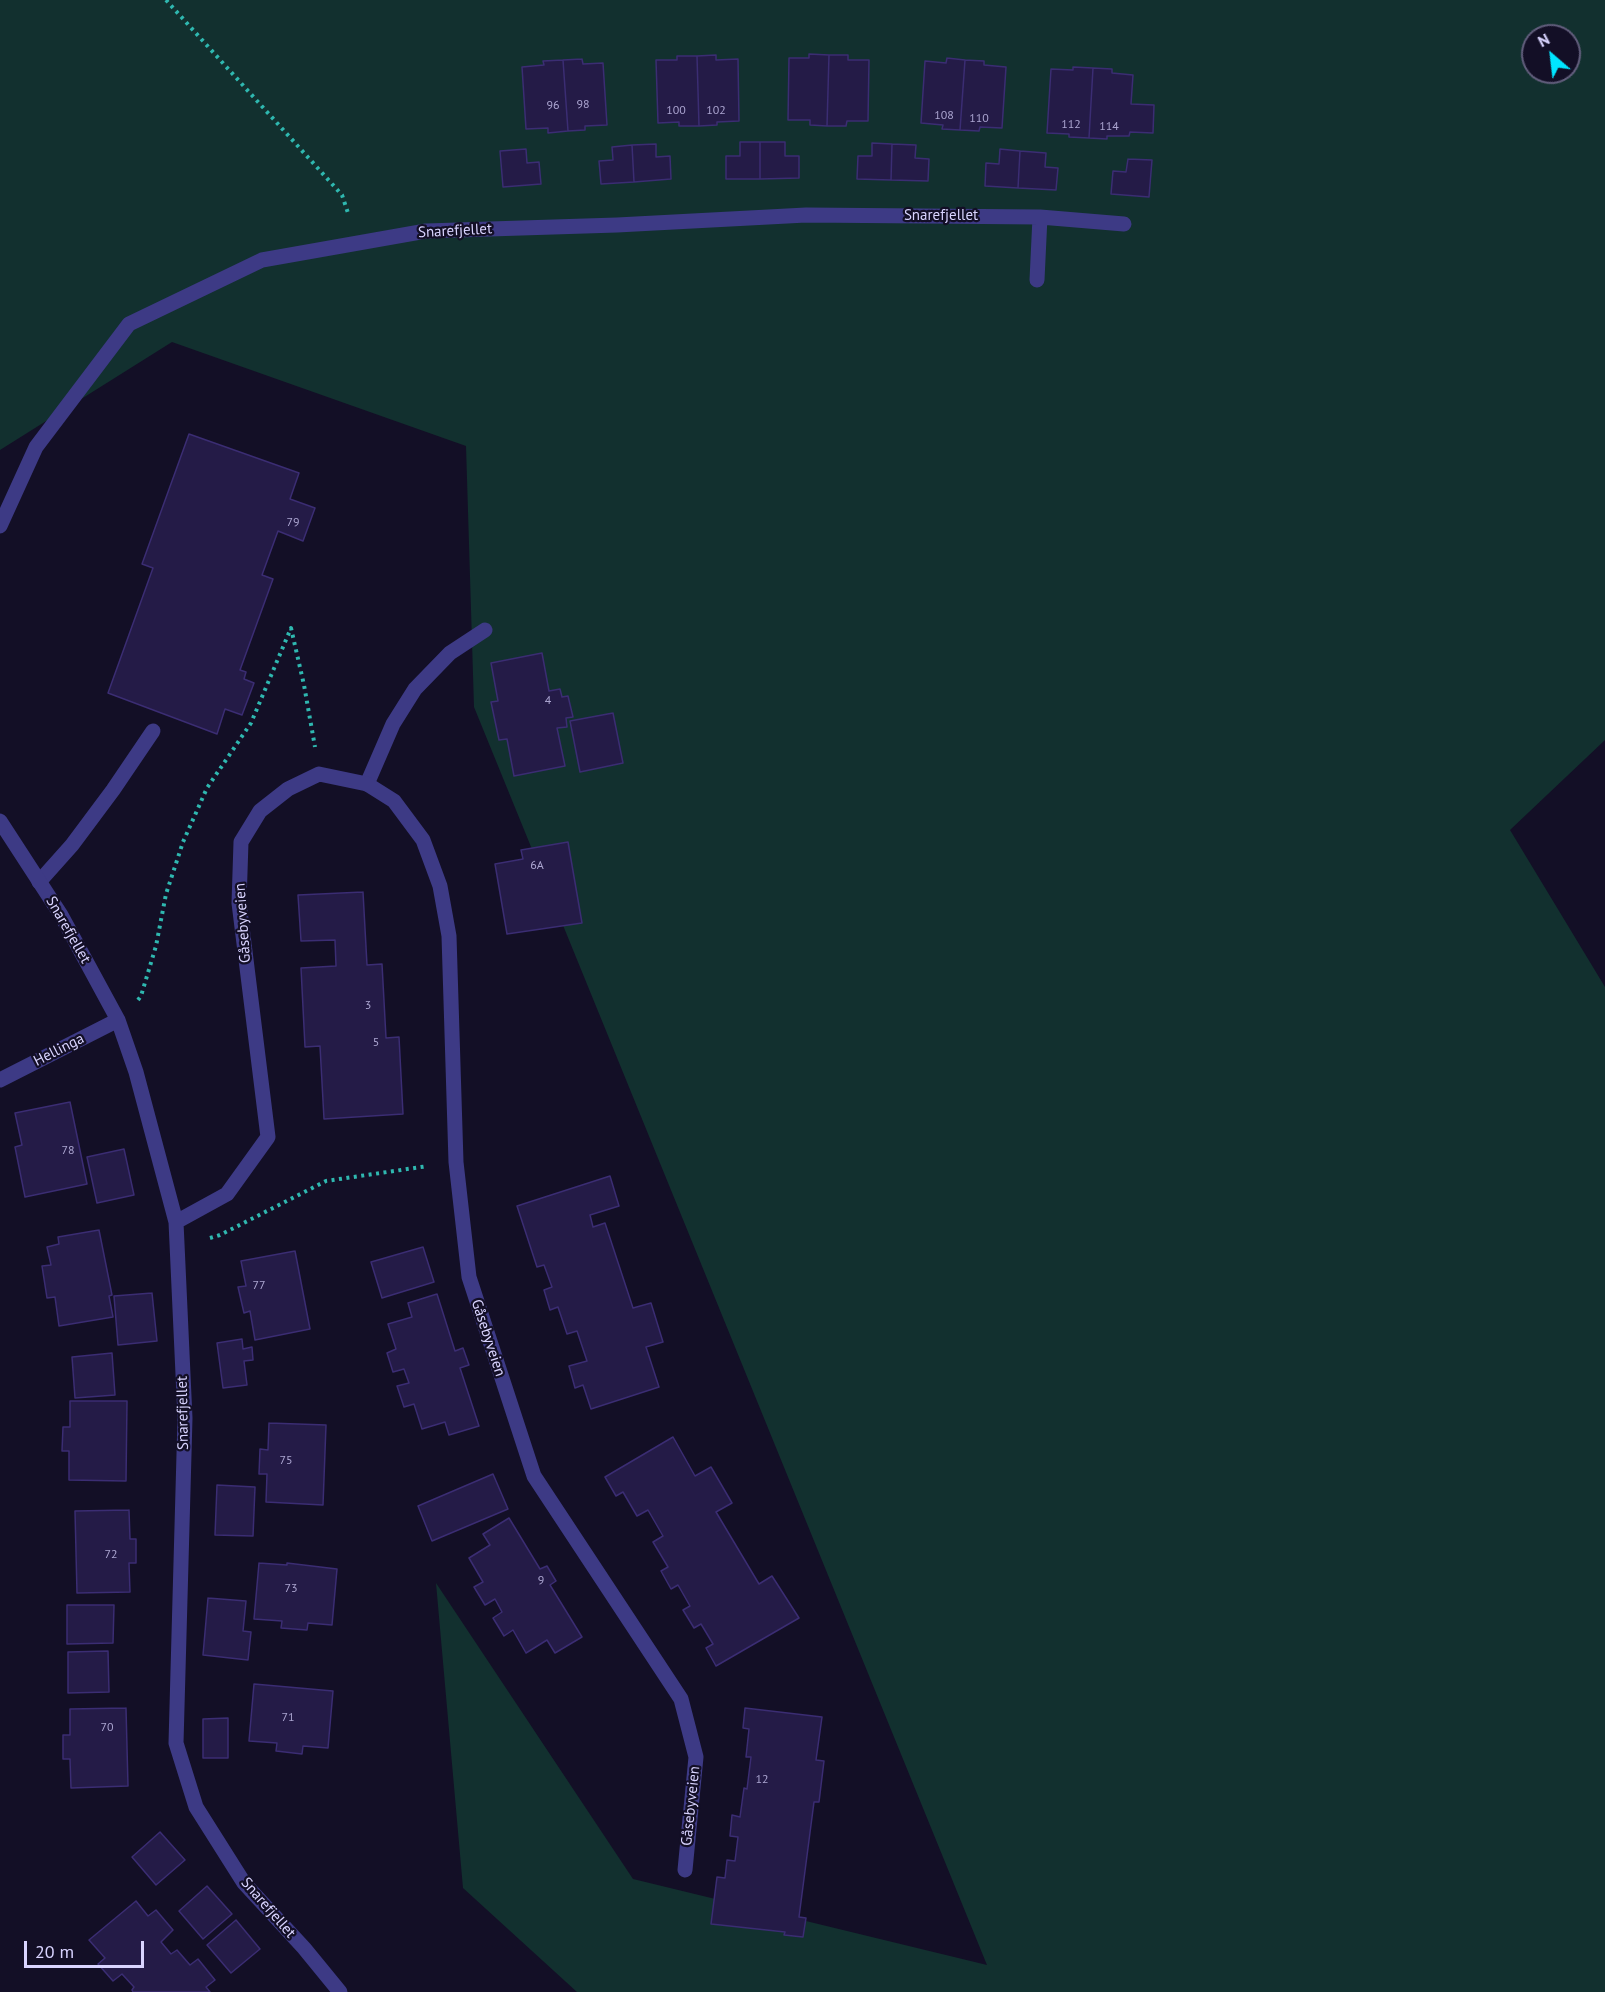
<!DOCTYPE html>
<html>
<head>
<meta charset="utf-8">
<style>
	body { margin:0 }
	#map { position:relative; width:1605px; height:1992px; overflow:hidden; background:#130f26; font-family:"PT Sans",sans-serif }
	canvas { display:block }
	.north { position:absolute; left:1521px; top:24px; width:60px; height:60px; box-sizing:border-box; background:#130f26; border:2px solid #625e7d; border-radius:50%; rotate:332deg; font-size:16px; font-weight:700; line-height:24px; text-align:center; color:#d9d4ff }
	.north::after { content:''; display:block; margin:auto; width:21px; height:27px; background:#00e5ff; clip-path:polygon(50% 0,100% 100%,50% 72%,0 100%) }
	.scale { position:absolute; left:24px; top:1941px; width:120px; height:27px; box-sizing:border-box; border:3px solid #d9d4ff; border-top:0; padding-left:8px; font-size:18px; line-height:21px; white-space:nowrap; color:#d9d4ff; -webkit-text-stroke:4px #130f26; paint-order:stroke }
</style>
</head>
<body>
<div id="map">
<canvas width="1605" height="1992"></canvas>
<div class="north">N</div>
<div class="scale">20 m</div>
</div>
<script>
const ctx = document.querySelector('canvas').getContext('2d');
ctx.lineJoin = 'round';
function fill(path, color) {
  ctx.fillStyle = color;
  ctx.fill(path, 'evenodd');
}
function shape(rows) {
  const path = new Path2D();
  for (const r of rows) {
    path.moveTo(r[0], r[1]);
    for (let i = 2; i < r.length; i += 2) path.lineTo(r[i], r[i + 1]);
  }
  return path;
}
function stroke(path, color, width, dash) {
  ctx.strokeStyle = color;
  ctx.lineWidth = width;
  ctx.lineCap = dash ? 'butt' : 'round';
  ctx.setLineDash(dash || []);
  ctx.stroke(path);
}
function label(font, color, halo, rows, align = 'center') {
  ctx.font = font + ' "PT Sans",sans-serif';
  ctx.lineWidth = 4.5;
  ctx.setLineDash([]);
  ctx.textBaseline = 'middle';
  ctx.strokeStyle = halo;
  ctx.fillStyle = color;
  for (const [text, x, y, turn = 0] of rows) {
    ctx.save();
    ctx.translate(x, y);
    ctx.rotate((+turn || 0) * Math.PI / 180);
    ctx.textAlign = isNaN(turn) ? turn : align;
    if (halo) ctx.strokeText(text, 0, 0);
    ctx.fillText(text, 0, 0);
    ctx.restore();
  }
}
fill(shape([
	[0,0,1605,0,1605,740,1510,830,1605,987,1605,1992,577,1992,463,1888,436,1583,633,1879,987,1965,474,707,466,446,172,342,0,450],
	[1533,36,1569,36,1569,72,1533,72]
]), '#12302f');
const building = shape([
	[809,54,829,55,827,126,810,125,810,120,788,120,789,58,809,58,809,54],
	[716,55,716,60,738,59,739,121,717,122,717,125,699,126,697,56,716,55],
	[829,55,848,55,848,60,869,60,868,121,847,121,846,126,827,126,829,55],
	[677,56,697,56,699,126,679,126,679,122,658,123,656,60,677,60,677,56],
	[947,58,965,60,960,130,942,129,943,125,921,123,925,61,946,63,947,58],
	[582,59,583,64,603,63,607,125,585,126,585,130,568,131,563,60,582,59],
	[563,60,568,131,548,133,548,128,526,129,522,67,544,65,543,61,563,60],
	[965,60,984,61,984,65,1006,67,1002,128,980,127,979,131,960,130,965,60],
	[1073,67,1093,68,1089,138,1069,137,1069,134,1047,133,1051,69,1073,70,1073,67],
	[1093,68,1112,69,1112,73,1133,75,1131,104,1154,105,1153,133,1130,132,1129,136,1107,136,1107,139,1089,138,1093,68],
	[740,142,760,142,760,179,726,179,726,156,740,156,740,142],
	[760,142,785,142,785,156,799,156,799,178,760,179,760,142],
	[872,143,892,144,891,180,857,179,858,156,872,156,872,143],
	[656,144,656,157,670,156,671,179,634,182,632,145,656,144],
	[892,144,916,145,915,158,929,159,928,181,891,180,892,144],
	[632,145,634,182,601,184,599,161,613,160,612,147,632,145],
	[526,149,527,163,539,162,541,184,503,187,500,151,526,149],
	[1000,149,1020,151,1018,188,985,186,986,163,999,164,1000,149],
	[1020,151,1046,153,1045,167,1058,168,1056,190,1018,188,1020,151],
	[1128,159,1152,160,1149,197,1111,194,1113,171,1126,172,1128,159],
	[189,434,299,473,290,499,315,508,303,541,278,531,262,575,273,579,240,670,246,672,244,679,254,683,242,715,225,709,217,734,108,693,153,568,142,564,189,434],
	[542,653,549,691,560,689,562,697,568,696,573,717,566,718,567,727,557,728,565,766,514,776,507,739,499,740,491,702,498,701,491,663,542,653],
	[613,713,623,763,580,772,570,721,613,713],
	[568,842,582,923,507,934,495,864,523,859,521,850,568,842],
	[363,892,367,965,382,964,386,1038,399,1037,403,1114,324,1119,320,1046,305,1047,301,968,336,966,335,940,301,941,298,895,363,892],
	[70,1102,87,1184,25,1197,15,1147,22,1145,15,1113,70,1102],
	[124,1149,134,1195,97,1203,87,1157,124,1149],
	[610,1176,619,1206,590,1215,593,1227,605,1223,633,1308,651,1303,663,1342,646,1347,659,1387,591,1409,583,1385,575,1388,569,1366,587,1361,577,1331,567,1334,558,1307,550,1310,544,1290,552,1287,544,1265,537,1267,517,1206,610,1176],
	[99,1230,112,1295,109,1296,113,1317,59,1326,55,1297,47,1298,42,1266,51,1265,47,1247,59,1244,58,1237,99,1230],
	[423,1247,434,1282,382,1298,371,1262,423,1247],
	[295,1251,310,1329,255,1340,250,1311,244,1313,238,1287,246,1286,241,1261,295,1251],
	[152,1293,157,1341,118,1345,114,1296,152,1293],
	[437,1294,455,1351,463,1348,469,1365,460,1368,479,1426,449,1435,445,1422,422,1429,414,1404,404,1407,397,1386,409,1383,404,1369,393,1372,387,1353,396,1349,388,1324,412,1317,408,1303,437,1294],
	[242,1339,243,1349,252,1347,253,1360,244,1361,247,1385,223,1388,217,1343,242,1339],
	[112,1353,115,1395,75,1398,72,1357,112,1353],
	[70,1401,127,1401,126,1481,69,1480,69,1451,62,1451,63,1427,70,1427,70,1401],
	[269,1423,326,1425,323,1505,266,1502,267,1474,259,1474,260,1449,268,1450,269,1423],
	[673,1437,695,1476,711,1467,732,1503,716,1512,759,1584,772,1576,799,1618,716,1666,706,1648,713,1644,701,1624,694,1628,683,1610,690,1606,678,1585,671,1589,661,1571,668,1567,653,1542,663,1536,648,1510,637,1516,623,1492,616,1496,605,1477,673,1437],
	[493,1474,508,1509,432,1541,418,1506,493,1474],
	[217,1485,255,1487,253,1536,215,1535,217,1485],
	[129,1510,130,1539,136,1539,136,1563,129,1563,130,1592,77,1593,75,1511,129,1510],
	[509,1518,540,1569,547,1566,556,1581,550,1585,582,1637,555,1653,547,1640,526,1653,513,1630,504,1636,493,1618,502,1612,495,1599,485,1605,474,1587,483,1582,469,1558,490,1545,483,1534,509,1518],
	[259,1563,287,1565,287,1563,337,1569,332,1625,308,1623,307,1630,281,1628,282,1621,254,1619,259,1563],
	[208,1598,246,1601,243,1631,251,1632,248,1660,203,1655,208,1598],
	[67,1605,114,1605,113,1643,67,1644,67,1605],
	[108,1651,109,1692,68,1693,68,1652,108,1651],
	[254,1684,333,1691,328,1748,303,1746,302,1754,276,1751,277,1743,249,1741,254,1684],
	[126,1708,128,1786,71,1788,70,1759,63,1759,63,1735,70,1735,70,1709,126,1708],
	[745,1708,822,1717,816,1760,824,1761,819,1802,814,1802,799,1917,806,1918,803,1937,784,1935,785,1932,711,1924,717,1877,725,1878,727,1860,735,1861,738,1837,730,1836,732,1815,740,1817,744,1788,747,1789,751,1757,746,1757,749,1729,743,1728,745,1708],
	[228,1718,228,1758,203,1758,203,1719,228,1718],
	[160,1832,185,1860,156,1885,132,1857,160,1832],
	[207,1886,232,1914,203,1939,179,1911,207,1886],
	[136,1901,148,1916,156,1910,173,1930,161,1942,171,1954,177,1950,190,1965,198,1959,215,1980,206,1987,210,1992,133,1992,132,1990,134,1987,122,1974,113,1981,98,1964,105,1958,89,1940,136,1901],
	[236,1920,260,1949,231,1973,207,1945,236,1920]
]);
fill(building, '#241b47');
stroke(building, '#3b2d73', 1.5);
stroke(shape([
	[166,0,342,195,349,216],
	[138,1000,141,996,156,946,166,894,183,842,207,788,251,723,291,628,304,685,315,747],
	[210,1238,220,1235,326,1181,428,1166]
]), '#2fb8b0', 4, [3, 4.5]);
stroke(shape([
	[367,784,393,724,415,689,450,653,485,630],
	[39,882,72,845,113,790,153,731]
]), '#3d3a85', 15);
stroke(shape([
	[1037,280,1040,217],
	[0,526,36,447,129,324,262,260,426,231,617,225,806,215,1040,217,1124,224],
	[0,821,61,915,118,1020,136,1072,176,1222,185,1418,176,1743,196,1807,244,1883,304,1948,340,1992],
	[0,1080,118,1020],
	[176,1222,227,1194,268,1137,239,903,241,842,260,811,288,789,319,774,367,784,394,801,423,840,440,886,449,936,456,1162,469,1277,534,1476,681,1699,696,1757,685,1870]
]), '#3d3a85', 15);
label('12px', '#aca6d1', null, [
	["98",583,105],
	["96",553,106],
	["100",676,111],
	["102",716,111],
	["108",944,116],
	["110",979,119],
	["112",1071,125],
	["114",1109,127],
	["79",293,523],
	["4",548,701],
	["6A",537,866],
	["3",368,1006],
	["5",376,1043],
	["78",68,1151],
	["77",259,1286],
	["75",286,1461],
	["72",111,1555],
	["9",541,1581],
	["73",291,1589],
	["71",288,1718],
	["70",107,1728],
	["12",762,1780]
]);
label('15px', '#d9d4ff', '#130f26', [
	["Snarefjellet",941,216],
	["Snarefjellet",455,231,-3],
	["Gåsebyveien",243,923,-94],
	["Snarefjellet",68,930,60],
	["Hellinga",59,1050,-27],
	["Gåsebyveien",488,1338,72],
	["Snarefjellet",183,1413,-91],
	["Gåsebyveien",691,1806,-84],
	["Snarefjellet",268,1908,49]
]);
</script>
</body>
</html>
